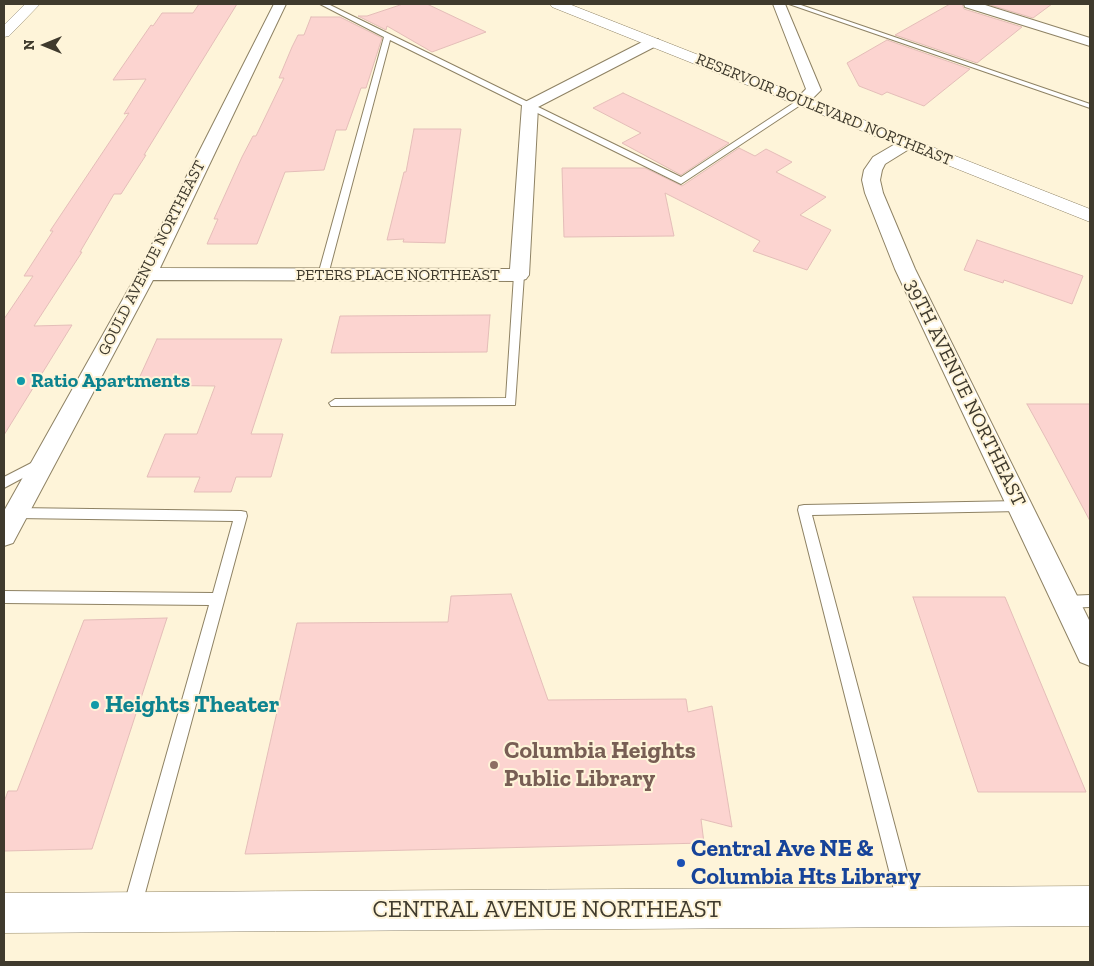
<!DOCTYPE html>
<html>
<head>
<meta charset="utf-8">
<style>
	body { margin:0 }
	#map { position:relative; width:1094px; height:966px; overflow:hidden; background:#fef4d9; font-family:"Zilla Slab",serif }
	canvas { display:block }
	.frame { position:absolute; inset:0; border:5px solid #3f3a2d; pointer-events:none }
	.north { position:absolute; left:20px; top:20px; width:50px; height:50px; -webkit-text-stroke:4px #fef4d9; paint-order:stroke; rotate:270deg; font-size:14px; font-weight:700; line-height:20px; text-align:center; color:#3f3a2d }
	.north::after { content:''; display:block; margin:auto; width:18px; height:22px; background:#3f3a2d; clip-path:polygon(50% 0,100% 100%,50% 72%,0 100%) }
</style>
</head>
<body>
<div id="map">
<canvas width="1094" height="966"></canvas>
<div class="frame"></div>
<div class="north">N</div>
</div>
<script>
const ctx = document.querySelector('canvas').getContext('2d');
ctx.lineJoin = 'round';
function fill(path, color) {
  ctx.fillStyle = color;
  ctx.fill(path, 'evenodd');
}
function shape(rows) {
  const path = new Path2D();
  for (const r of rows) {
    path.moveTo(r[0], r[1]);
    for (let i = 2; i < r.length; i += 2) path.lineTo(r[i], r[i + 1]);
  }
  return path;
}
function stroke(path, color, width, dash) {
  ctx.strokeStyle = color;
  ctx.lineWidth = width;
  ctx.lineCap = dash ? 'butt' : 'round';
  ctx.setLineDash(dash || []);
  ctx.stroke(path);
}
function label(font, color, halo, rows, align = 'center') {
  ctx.font = font + ' "Zilla Slab",serif';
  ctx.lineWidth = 4;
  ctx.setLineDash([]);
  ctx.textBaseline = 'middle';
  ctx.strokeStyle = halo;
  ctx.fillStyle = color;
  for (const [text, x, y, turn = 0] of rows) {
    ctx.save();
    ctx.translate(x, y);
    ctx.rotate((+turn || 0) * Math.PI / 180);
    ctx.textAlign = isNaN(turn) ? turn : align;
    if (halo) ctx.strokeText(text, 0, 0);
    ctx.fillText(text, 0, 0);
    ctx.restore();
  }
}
const building = shape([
	[199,4,237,4,144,155,146,155,121,194,114,194,80,252,82,252,34,326,72,325,4,435,4,319,33,276,24,276,53,231,50,231,129,113,124,114,146,79,113,80,151,25,153,26,162,13,193,13,199,4],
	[403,4,427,4,486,32,432,52,387,26,386,30,358,16,367,16,403,4],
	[950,4,962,4,964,9,1022,27,977,63,895,35,950,4],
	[987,4,1052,4,1033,18,987,4],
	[311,17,340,17,382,38,366,88,361,88,346,130,336,130,324,170,285,172,257,244,207,244,218,219,214,219,242,157,253,136,256,136,284,78,279,78,292,47,298,35,304,35,311,17],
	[887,40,970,69,924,106,887,92,882,95,859,86,847,63,887,40],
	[623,93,729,143,681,175,622,143,641,133,593,108,623,93],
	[414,129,461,129,445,243,403,242,404,239,387,240,404,172,406,172,414,129],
	[739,148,755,156,766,149,792,162,776,172,826,197,800,215,831,230,807,270,753,251,760,241,665,193,674,236,564,237,562,168,645,168,682,186,739,148],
	[977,240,1083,276,1072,304,1004,280,1003,283,964,270,977,240],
	[490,315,487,352,331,353,340,316,490,315],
	[157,339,282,339,251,434,283,434,271,477,236,477,231,492,194,492,200,477,147,477,165,434,197,434,215,386,136,385,157,339],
	[1027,404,1090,404,1090,521,1049,444,1027,404],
	[511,594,548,700,686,699,688,712,712,706,732,827,701,819,704,843,245,854,297,623,448,622,451,596,511,594],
	[913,597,1005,597,1086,792,978,792,913,597],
	[167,618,92,849,4,851,4,802,8,791,17,791,84,620,167,618]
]);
fill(building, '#fcd4d0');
stroke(building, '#e4bdb8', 1);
const service = shape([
	[320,4,328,4,681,177,798,100,805,102,681,184,390,40,328,275,323,278,318,275,384,37,320,4],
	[789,4,798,4,1090,104,1090,108,789,4],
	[519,272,524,275,515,405,331,406,329,403,335,399,506,398,514,275,519,272],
	[41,458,45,460,47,463,45,466,4,488,4,477,41,458],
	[1020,501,1025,502,1026,506,1025,510,1020,511,812,515,915,902,912,908,906,911,900,908,897,902,798,510,799,506,804,505,1020,501],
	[16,508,241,511,246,512,247,516,141,908,138,914,132,917,126,914,123,908,209,605,4,603,4,591,213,593,233,521,16,518,11,517,10,513,11,509,16,508],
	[1090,595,1090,607,1066,608,1061,606,1059,602,1061,598,1066,596,1090,595]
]);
const minor = shape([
	[274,4,286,4,160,268,510,269,522,105,525,102,648,39,658,39,660,42,658,45,538,107,529,275,526,279,519,281,153,280,13,543,4,546,4,511,137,274,274,4],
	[773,4,785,4,821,90,806,105,796,105,793,102,806,89,773,4],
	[964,4,982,4,1090,38,1090,46,965,7,964,4],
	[908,138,914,140,916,143,914,146,885,164,882,170,880,180,883,193,915,269,1090,622,1090,666,1080,662,895,269,865,193,862,180,864,170,873,157,902,140,908,138]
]);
const tertiary = shape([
	[25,4,40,4,9,36,4,37,4,25,25,4],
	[550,4,569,4,1090,209,1090,222,552,7,550,4]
]);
const primary = shape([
	[1090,886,1090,926,4,933,4,893,1090,886]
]);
stroke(service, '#8e8264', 2);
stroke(minor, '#8e8264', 2);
stroke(tertiary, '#8e8264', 1);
stroke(primary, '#8e8264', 1);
fill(service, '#fff');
fill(minor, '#fff');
fill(tertiary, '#fff');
fill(primary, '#fff');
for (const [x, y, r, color] of [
	[21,381,5,"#0f9aa8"],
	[95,705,5,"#0f9aa8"],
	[494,765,5,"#8d6e63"],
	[681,863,5,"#1a4fb4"]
]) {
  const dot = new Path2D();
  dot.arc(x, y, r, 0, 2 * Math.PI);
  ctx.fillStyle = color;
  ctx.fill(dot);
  stroke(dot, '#fef4d9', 2);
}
label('16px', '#3f3a2d', '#fef4d9', [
	["RESERVOIR BOULEVARD NORTHEAST",824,110,22],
	["GOULD AVENUE NORTHEAST",152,258,-63],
	["PETERS PLACE NORTHEAST",398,275]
]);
label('bold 20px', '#0d838f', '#fef4d9', [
	["Ratio Apartments",31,381]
], 'left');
label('20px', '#3f3a2d', '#fef4d9', [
	["39TH AVENUE NORTHEAST",965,393,64]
]);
label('bold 24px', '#0d838f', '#fef4d9', [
	["Heights Theater",105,705]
], 'left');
label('bold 24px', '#785e54', '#fef4d9', [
	["Columbia Heights",504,751],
	["Public Library",504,779]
], 'left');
label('bold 24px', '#164399', '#fef4d9', [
	["Central Ave NE &",691,849],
	["Columbia Hts Library",691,877]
], 'left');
label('24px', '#3f3a2d', '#fef4d9', [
	["CENTRAL AVENUE NORTHEAST",547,910]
]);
</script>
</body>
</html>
